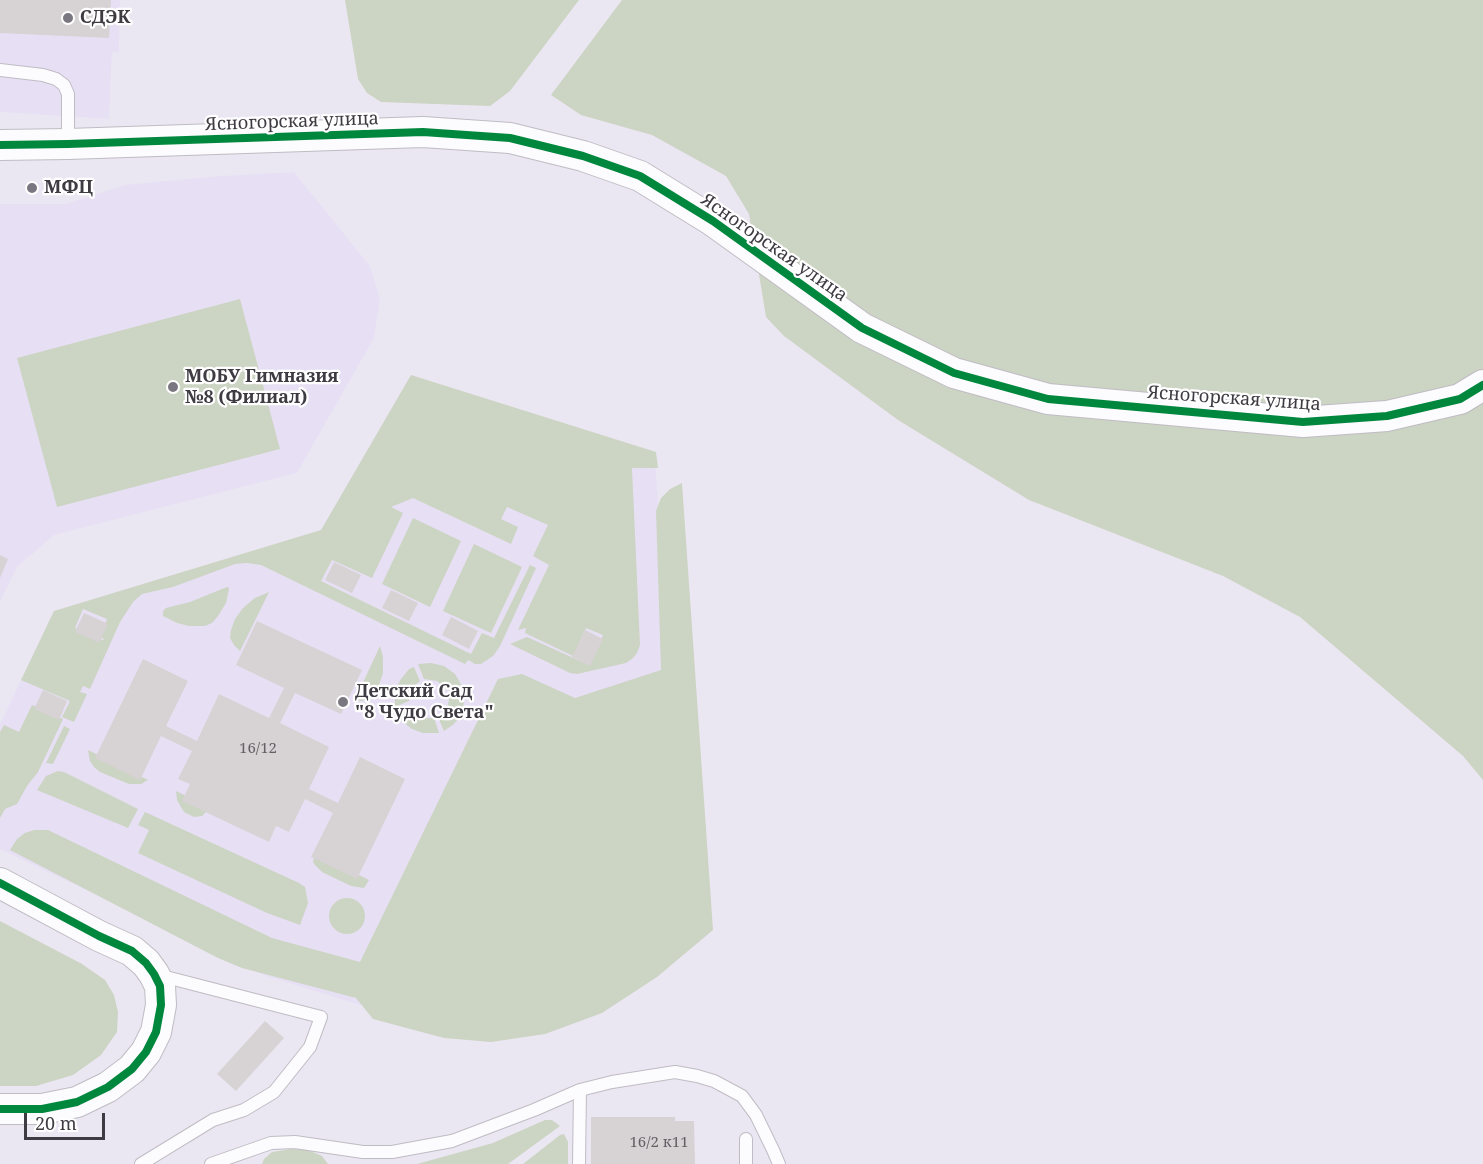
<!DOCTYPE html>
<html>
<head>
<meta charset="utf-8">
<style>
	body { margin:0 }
	#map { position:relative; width:1483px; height:1164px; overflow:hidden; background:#ebe7f2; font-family:"Noto Serif",serif }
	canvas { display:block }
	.scale { position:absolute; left:24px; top:1113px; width:81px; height:27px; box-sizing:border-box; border:3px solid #3e3b42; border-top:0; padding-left:8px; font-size:18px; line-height:21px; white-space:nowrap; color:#3e3b42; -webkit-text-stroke:4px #fff; paint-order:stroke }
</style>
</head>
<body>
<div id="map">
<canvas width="1483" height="1164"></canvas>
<div class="scale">20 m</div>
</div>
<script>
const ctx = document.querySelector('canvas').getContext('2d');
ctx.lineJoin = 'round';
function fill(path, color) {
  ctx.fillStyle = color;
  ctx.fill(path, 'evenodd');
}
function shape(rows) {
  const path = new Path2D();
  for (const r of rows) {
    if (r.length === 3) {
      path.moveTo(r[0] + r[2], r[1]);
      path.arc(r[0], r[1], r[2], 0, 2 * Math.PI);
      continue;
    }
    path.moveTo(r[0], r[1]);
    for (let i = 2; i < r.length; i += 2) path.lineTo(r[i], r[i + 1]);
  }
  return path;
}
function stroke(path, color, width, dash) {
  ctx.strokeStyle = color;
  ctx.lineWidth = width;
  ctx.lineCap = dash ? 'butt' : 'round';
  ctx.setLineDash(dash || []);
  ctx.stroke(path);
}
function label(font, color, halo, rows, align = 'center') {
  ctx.font = font + ' "Noto Serif",serif';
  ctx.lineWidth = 4.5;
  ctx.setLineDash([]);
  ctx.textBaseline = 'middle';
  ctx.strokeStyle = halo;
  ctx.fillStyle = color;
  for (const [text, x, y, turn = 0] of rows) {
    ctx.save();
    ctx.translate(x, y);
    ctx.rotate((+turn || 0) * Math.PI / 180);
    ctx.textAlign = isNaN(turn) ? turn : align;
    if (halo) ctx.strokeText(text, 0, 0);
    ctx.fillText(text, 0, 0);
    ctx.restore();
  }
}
fill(shape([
	[0,0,120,0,119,52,112,52,109,119,0,112],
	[294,172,370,266,380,299,374,338,297,473,54,535,17,567,0,602,0,204,66,204,124,185,220,176],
	[408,380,655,464,694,915,451,1033,263,975,0,849,0,724,54,611,317,537]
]), '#e7e0f4');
fill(shape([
	[345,0,579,0,510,91,490,106,381,102,367,93,358,79],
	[622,0,1483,0,1483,780,1463,756,1300,617,1223,576,1029,500,898,420,784,336,766,317,749,214,726,176,652,135,581,115,551,95],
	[240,299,280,449,57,507,17,358],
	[411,375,656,452,658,468,632,468,640,645,637,653,632,659,626,663,577,674,570,673,510,644,527,637,589,665,603,635,586,628,573,656,525,633,526,628,518,630,549,565,533,556,548,525,507,507,501,519,518,527,511,544,413,498,391,507,403,513,372,578,332,560,321,581,471,654,482,633,494,638,530,565,536,568,500,646,493,656,481,664,475,664,468,660,465,664,261,565,247,563,235,564,173,587,142,594,133,602,120,622,90,689,83,686,80,692,87,694,74,722,62,717,70,701,21,680,54,611,321,530],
	[83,609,107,619,100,637,104,639,103,640,75,628],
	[682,483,713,930,657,977,602,1013,545,1034,491,1042,444,1038,373,1019,356,998,242,968,218,958,10,850,17,839,25,833,34,830,48,830,272,938,360,962,498,679,522,674,575,698,661,670,656,511,661,498,670,489],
	[413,518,461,541,430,607,382,584],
	[474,544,522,567,491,633,443,611],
	[227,587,228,587,229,589,226,603,218,616,212,623,205,626,189,626,177,623,163,616,163,611,166,608,190,602],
	[269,592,240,651,234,645,230,638,231,630,235,619,243,608,255,598],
	[380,646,383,657,383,673,379,685,373,695,367,700,354,702],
	[431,663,444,666,455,674,462,686,447,690,437,681,424,679,418,664],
	[414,667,420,681,415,685,411,691,409,701,395,707,395,690,401,679,409,669],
	[464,689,464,703,461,715,454,724,444,731,438,717,447,707,449,700,448,693],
	[32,705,63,719,38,772,27,786,17,804,5,809,0,818,0,732,4,725,19,732],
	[411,707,417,715,424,718,434,718,439,733,423,733,412,729,403,722,396,712],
	[64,726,70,729,53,764,46,763],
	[88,750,148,780,141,784,129,784,100,772,94,767,90,761],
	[58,771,64,772,138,809,128,828,37,790,46,776],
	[176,791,208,807,205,813,202,816,194,817,184,812,177,800],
	[145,812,299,883,305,887,308,903,300,925,267,913,138,853,149,830,138,825],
	[316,854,369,880,364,888,351,886,322,872,314,864,313,861],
	[347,916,18],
	[0,921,82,964,105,980,114,995,118,1012,117,1032,101,1055,73,1075,36,1086,0,1086],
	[545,1120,552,1120,560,1126,508,1164,417,1164,493,1143],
	[564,1134,568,1142,568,1164,523,1164,560,1135],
	[291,1149,308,1150,322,1156,328,1164,262,1164,264,1159,272,1152]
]), '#ccd4c3');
fill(shape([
	[0,0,111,0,109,38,0,33],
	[0,555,8,559,0,578],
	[334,562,361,575,352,593,325,580],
	[391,590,418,603,409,621,382,608],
	[84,613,108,624,99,643,75,632],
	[451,617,478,631,469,649,442,635],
	[257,621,362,670,341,714,295,693,280,723,329,747,309,789,338,803,360,757,405,779,357,879,311,857,333,813,305,799,289,832,276,826,269,842,182,801,190,784,178,779,192,751,161,736,140,780,95,758,143,659,188,681,166,726,197,741,219,694,269,718,284,688,236,665],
	[585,630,603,639,590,666,572,657],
	[43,690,67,701,59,720,34,709],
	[265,1021,284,1038,236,1091,217,1074],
	[591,1117,675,1117,675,1121,694,1121,695,1164,591,1164]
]), '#d7d2d4');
const service = shape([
	[0,70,43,75,56,79,64,85,68,94,68,144],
	[746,1139,746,1164],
	[141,1164,213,1120,244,1110,274,1092,310,1047,321,1017,158,975],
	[211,1164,271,1143,295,1142,363,1152,392,1152,452,1141,534,1110,580,1090,612,1082,675,1072,697,1076,714,1081,742,1096,756,1115,773,1150,779,1164],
	[579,1164,580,1090]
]);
const tertiary = shape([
	[0,145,68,144,423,132,510,138,583,156,640,176,713,221,862,328,954,373,1048,399,1303,422,1387,416,1460,399,1483,385],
	[0,883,99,936,132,951,146,963,154,974,160,986,161,1005,156,1032,146,1052,132,1069,108,1087,77,1102,42,1109,0,1109]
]);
stroke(service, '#bfbcc4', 14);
stroke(tertiary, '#bfbcc4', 32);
stroke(service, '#fcfbfd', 12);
stroke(tertiary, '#fcfbfd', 30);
stroke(shape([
	[0,145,68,144,423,132,510,138,583,156,640,176,713,221,862,328,954,373,1048,399,1303,422,1387,416,1460,399,1483,385],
	[0,883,99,936,132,951,146,963,154,974,160,986,161,1005,156,1032,146,1052,132,1069,108,1087,77,1102,42,1109,0,1109]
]), '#00873e', 8);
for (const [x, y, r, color] of [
	[68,18,6,"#7b7780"],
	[32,188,6,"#7b7780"],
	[173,387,6,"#7b7780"],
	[343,702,6,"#7b7780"]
]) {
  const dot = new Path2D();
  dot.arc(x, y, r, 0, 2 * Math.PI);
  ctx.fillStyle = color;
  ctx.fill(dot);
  stroke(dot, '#fff', 2);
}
label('15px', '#646166', null, [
	["16/12",258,749],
	["16/2 к11",659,1143]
]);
label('bold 18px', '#3e3b42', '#fff', [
	["СДЭК",80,18],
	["МФЦ",44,188],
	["МОБУ Гимназия",185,377],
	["№8 (Филиал)",185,398],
	["Детский Сад",355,692],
	["\"8 Чудо Света\"",355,713]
], 'left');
label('18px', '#3e3b42', '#fff', [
	["Ясногорская улица",292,122,-2],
	["Ясногорская улица",774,248,35],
	["Ясногорская улица",1234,399,4]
]);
</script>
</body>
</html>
